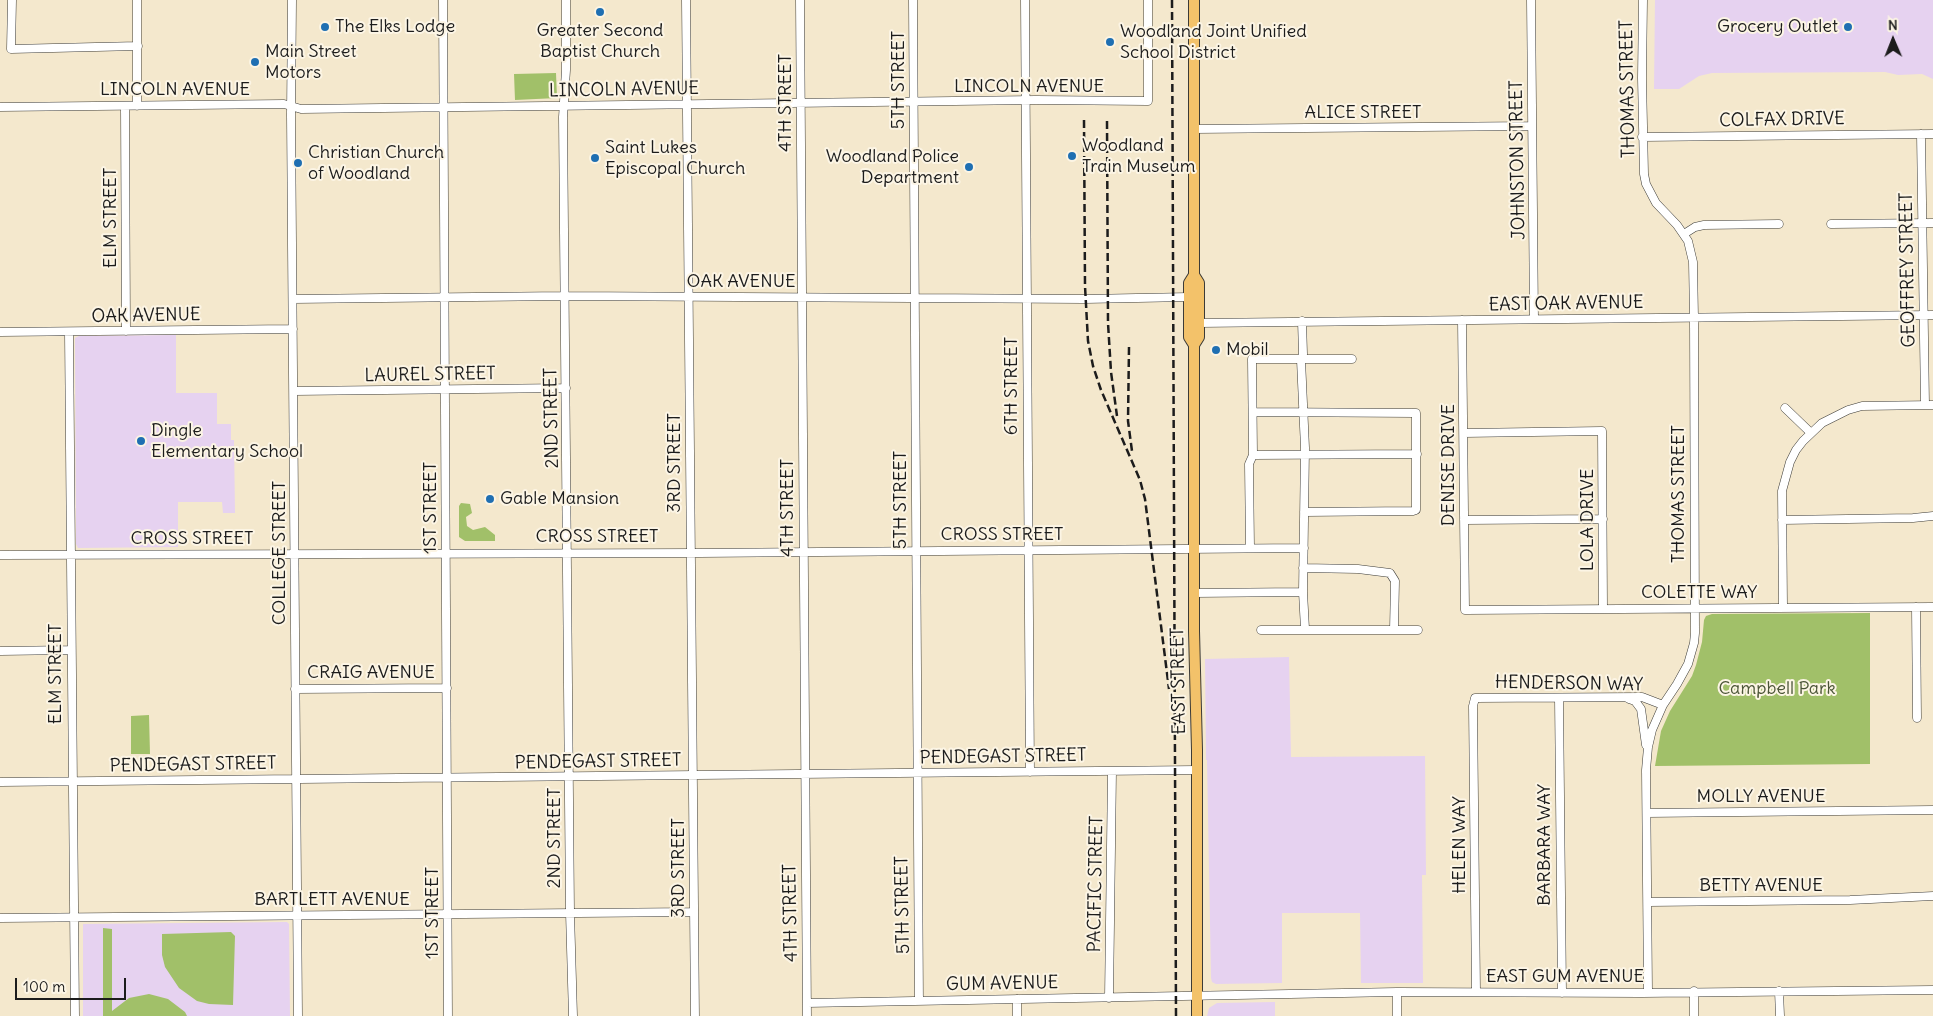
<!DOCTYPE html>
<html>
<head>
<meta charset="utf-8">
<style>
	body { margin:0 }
	#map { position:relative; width:1933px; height:1016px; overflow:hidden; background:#f4e8cd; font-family:Delius,sans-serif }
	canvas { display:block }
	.north { position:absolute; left:1868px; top:15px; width:50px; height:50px; -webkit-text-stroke:4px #fcf5e5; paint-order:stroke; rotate:359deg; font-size:14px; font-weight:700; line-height:20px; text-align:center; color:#1c1c1c }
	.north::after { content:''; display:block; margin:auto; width:18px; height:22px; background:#1c1c1c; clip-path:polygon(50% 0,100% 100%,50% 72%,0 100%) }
	.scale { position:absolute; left:15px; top:978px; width:111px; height:22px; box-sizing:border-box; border:2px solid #1c1c1c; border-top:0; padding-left:6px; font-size:15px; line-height:18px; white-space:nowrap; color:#1c1c1c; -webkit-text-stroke:4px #fcf5e5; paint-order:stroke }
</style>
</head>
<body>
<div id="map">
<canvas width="1933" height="1016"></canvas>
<div class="north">N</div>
<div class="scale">100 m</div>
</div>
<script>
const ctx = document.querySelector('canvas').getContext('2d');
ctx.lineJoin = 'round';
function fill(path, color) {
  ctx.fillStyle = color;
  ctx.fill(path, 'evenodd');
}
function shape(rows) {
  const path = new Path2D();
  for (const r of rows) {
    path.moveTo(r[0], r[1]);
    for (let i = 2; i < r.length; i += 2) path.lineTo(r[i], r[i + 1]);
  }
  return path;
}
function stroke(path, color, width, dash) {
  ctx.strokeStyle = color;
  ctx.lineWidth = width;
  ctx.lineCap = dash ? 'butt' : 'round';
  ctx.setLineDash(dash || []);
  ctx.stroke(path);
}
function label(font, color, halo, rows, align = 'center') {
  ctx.font = font + ' Delius,sans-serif';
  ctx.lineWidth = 4;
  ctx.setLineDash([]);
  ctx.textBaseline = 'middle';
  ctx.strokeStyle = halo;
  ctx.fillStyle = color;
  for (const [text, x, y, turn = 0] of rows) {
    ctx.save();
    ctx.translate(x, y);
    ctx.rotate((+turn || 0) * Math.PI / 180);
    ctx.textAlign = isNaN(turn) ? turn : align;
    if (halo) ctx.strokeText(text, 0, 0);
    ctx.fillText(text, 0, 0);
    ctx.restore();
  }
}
fill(shape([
	[1655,0,1933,0,1933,79,1922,74,1898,75,1885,72,1712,73,1699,76,1679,89,1654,89],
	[176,335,176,393,217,393,217,424,231,424,231,440,234,440,235,513,223,513,222,502,178,502,178,547,78,548,76,544,75,338,79,336],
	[1289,657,1291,757,1425,756,1426,875,1422,875,1423,983,1361,983,1360,913,1282,913,1282,983,1216,984,1212,982,1211,978,1207,760,1214,760,1206,760,1205,659],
	[287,922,289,924,290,1016,83,1016,83,924],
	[1275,1002,1275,1016,1207,1016,1209,1008,1217,1003]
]), '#e6d2f0');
fill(shape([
	[556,73,557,98,515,100,514,74],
	[461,503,470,504,472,513,466,517,467,526,473,530,485,527,495,535,495,541,465,541,459,537,459,506],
	[1870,613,1870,764,1655,766,1661,731,1670,711,1692,676,1696,665,1702,642,1704,620,1706,616,1712,614],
	[149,715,150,754,131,754,131,716],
	[103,928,112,929,112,1011,129,998,149,994,168,999,185,1012,187,1016,103,1016],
	[231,932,235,936,233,1005,209,1004,197,1001,179,988,165,967,162,955,162,934]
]), '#a1c069');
const minor = shape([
	[12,0,11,49,138,46],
	[137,0,137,106],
	[292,0,291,115,298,1016],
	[443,0,448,1016],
	[566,0,566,70,563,117,570,913,573,1016],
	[686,0,695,1016],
	[800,0,807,1016],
	[913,0,919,1001],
	[1025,0,1030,772],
	[1531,0,1534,319],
	[1643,0,1642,78,1644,174,1646,184,1656,203,1677,225,1688,241,1693,262,1694,318,1695,633,1694,643,1688,664,1677,684,1663,705,1652,730,1648,747,1646,770,1648,992],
	[125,106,126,331],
	[0,107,284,104,301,109,1036,100,1148,101,1148,0],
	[1194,129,1532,126],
	[1921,134,1925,405],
	[1642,137,1933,134],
	[1831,224,1933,223],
	[1684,234,1695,227,1704,225,1779,224],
	[293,299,565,296,1085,299,1189,297],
	[1462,320,1465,610,1933,607],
	[1302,321,1303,354,1301,360,1305,448,1303,592,1305,629],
	[1199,323,1933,315],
	[0,332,293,329],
	[69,332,75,1016],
	[294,391,566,388],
	[1785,408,1811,433],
	[1253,412,1416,413,1416,510,1413,511,1304,512],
	[1464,433,1602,431,1603,609],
	[1253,455,1417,454],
	[1464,520,1603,519],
	[1782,520,1913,518,1933,516],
	[1250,548,1249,464,1253,455,1252,359,1352,359],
	[0,555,699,553,1304,548],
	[1303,568,1358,569,1390,573,1395,581,1394,630],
	[1194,593,1303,592],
	[1783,607,1782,491,1790,462,1796,450,1803,441,1822,423,1848,410,1862,406,1933,405],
	[1916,607,1917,718],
	[1261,630,1418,630],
	[0,651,71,650],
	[295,689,447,688],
	[1559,698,1562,993],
	[1629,699,1635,701,1641,709,1646,745],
	[0,782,1197,770],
	[1647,813,1933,810],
	[1648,902,1850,900,1933,896],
	[0,918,694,912],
	[1694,991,1694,1016],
	[1779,991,1780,1016],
	[1397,992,1397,1016],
	[1476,992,1473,706,1475,698,1642,697,1663,705],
	[1109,998,1112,771],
	[1017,999,1017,1016],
	[807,1003,1397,992,1642,993,1933,990]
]);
const major = shape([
	[1194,0,1194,275,1199,283,1199,337,1194,345,1194,631,1197,750,1197,1016],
	[1194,275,1189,283,1189,337,1194,345]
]);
stroke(minor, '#3c3b37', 9);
stroke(major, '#3c3b37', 12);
stroke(minor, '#fff', 8);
stroke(major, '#f3c26a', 10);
stroke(shape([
	[1172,0,1176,1016],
	[1084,120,1085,286,1088,341,1093,366,1101,390,1140,480,1145,499,1169,689],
	[1107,121,1108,323,1111,372,1117,416],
	[1129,347,1128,421,1132,451]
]), '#1c1c1c', 2.5, [8, 4]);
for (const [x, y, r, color] of [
	[600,12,5,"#1f6fb2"],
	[325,27,5,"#1f6fb2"],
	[1848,27,5,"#1f6fb2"],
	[1110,42,5,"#1f6fb2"],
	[255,62,5,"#1f6fb2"],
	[1072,156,5,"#1f6fb2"],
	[595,158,5,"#1f6fb2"],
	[298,163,5,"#1f6fb2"],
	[969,167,5,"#1f6fb2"],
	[1216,350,5,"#1f6fb2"],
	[141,441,5,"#1f6fb2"],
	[490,499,5,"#1f6fb2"]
]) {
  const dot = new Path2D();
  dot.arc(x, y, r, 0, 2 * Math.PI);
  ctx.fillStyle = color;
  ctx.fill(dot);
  stroke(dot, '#fcf5e5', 2);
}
label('18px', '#1c1c1c', '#fcf5e5', [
	["The Elks Lodge",335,27],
	["Grocery Outlet",1838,27,"right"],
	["Greater Second",600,31,"center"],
	["Baptist Church",600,52,"center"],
	["Woodland Joint Unified",1120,32],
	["School District",1120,53],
	["Main Street",265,52],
	["Motors",265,73],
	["Woodland",1082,146],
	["Train Museum",1082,167],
	["Saint Lukes",605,148],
	["Episcopal Church",605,169],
	["Christian Church",308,153],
	["of Woodland",308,174],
	["Woodland Police",959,157,"right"],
	["Department",959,178,"right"],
	["Mobil",1226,350],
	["Dingle",151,431],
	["Elementary School",151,452],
	["Gable Mansion",500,499]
], 'left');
label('18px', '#1c1c1c', '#fcf5e5', [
	["5TH STREET",899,80,-90],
	["LINCOLN AVENUE",1029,87],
	["THOMAS STREET",1628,89,-91],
	["LINCOLN AVENUE",175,90],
	["LINCOLN AVENUE",624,90,-1],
	["4TH STREET",786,103,-90],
	["ALICE STREET",1363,113],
	["COLFAX DRIVE",1782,120,-1],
	["JOHNSTON STREET",1518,160,-91],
	["ELM STREET",111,218,-90],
	["GEOFFREY STREET",1908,270,-91],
	["OAK AVENUE",741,282],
	["EAST OAK AVENUE",1566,304,-1],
	["OAK AVENUE",146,316,-1],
	["LAUREL STREET",430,375,-1],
	["6TH STREET",1012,386,-90],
	["2ND STREET",552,418,-91],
	["3RD STREET",675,463,-90],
	["DENISE DRIVE",1449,465,-90],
	["THOMAS STREET",1679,494,-90],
	["5TH STREET",901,500,-90],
	["1ST STREET",431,508,-90],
	["4TH STREET",788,508,-90],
	["LOLA DRIVE",1588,520,-90],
	["CROSS STREET",1002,535],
	["CROSS STREET",597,537],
	["CROSS STREET",192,539],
	["COLLEGE STREET",280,553,-90],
	["COLETTE WAY",1699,593],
	["CRAIG AVENUE",371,673],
	["ELM STREET",56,674,-90],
	["EAST STREET",1179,681,-91],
	["HENDERSON WAY",1569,684,1],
	["PENDEGAST STREET",1003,757,-1],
	["PENDEGAST STREET",598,762,-1],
	["PENDEGAST STREET",193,765,-1],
	["MOLLY AVENUE",1761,797],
	["2ND STREET",555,838,-90],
	["HELEN WAY",1460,845,-90],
	["BARBARA WAY",1545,845,-90],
	["3RD STREET",679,868,-90],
	["PACIFIC STREET",1096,884,-89],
	["BETTY AVENUE",1761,886],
	["BARTLETT AVENUE",332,900],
	["5TH STREET",903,905,-91],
	["1ST STREET",433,913,-90],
	["4TH STREET",791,913,-91],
	["EAST GUM AVENUE",1565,977],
	["GUM AVENUE",1002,984,-1]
]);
label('18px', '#4b5537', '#fcf5e5', [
	["Campbell Park",1777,689]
]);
</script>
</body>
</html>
